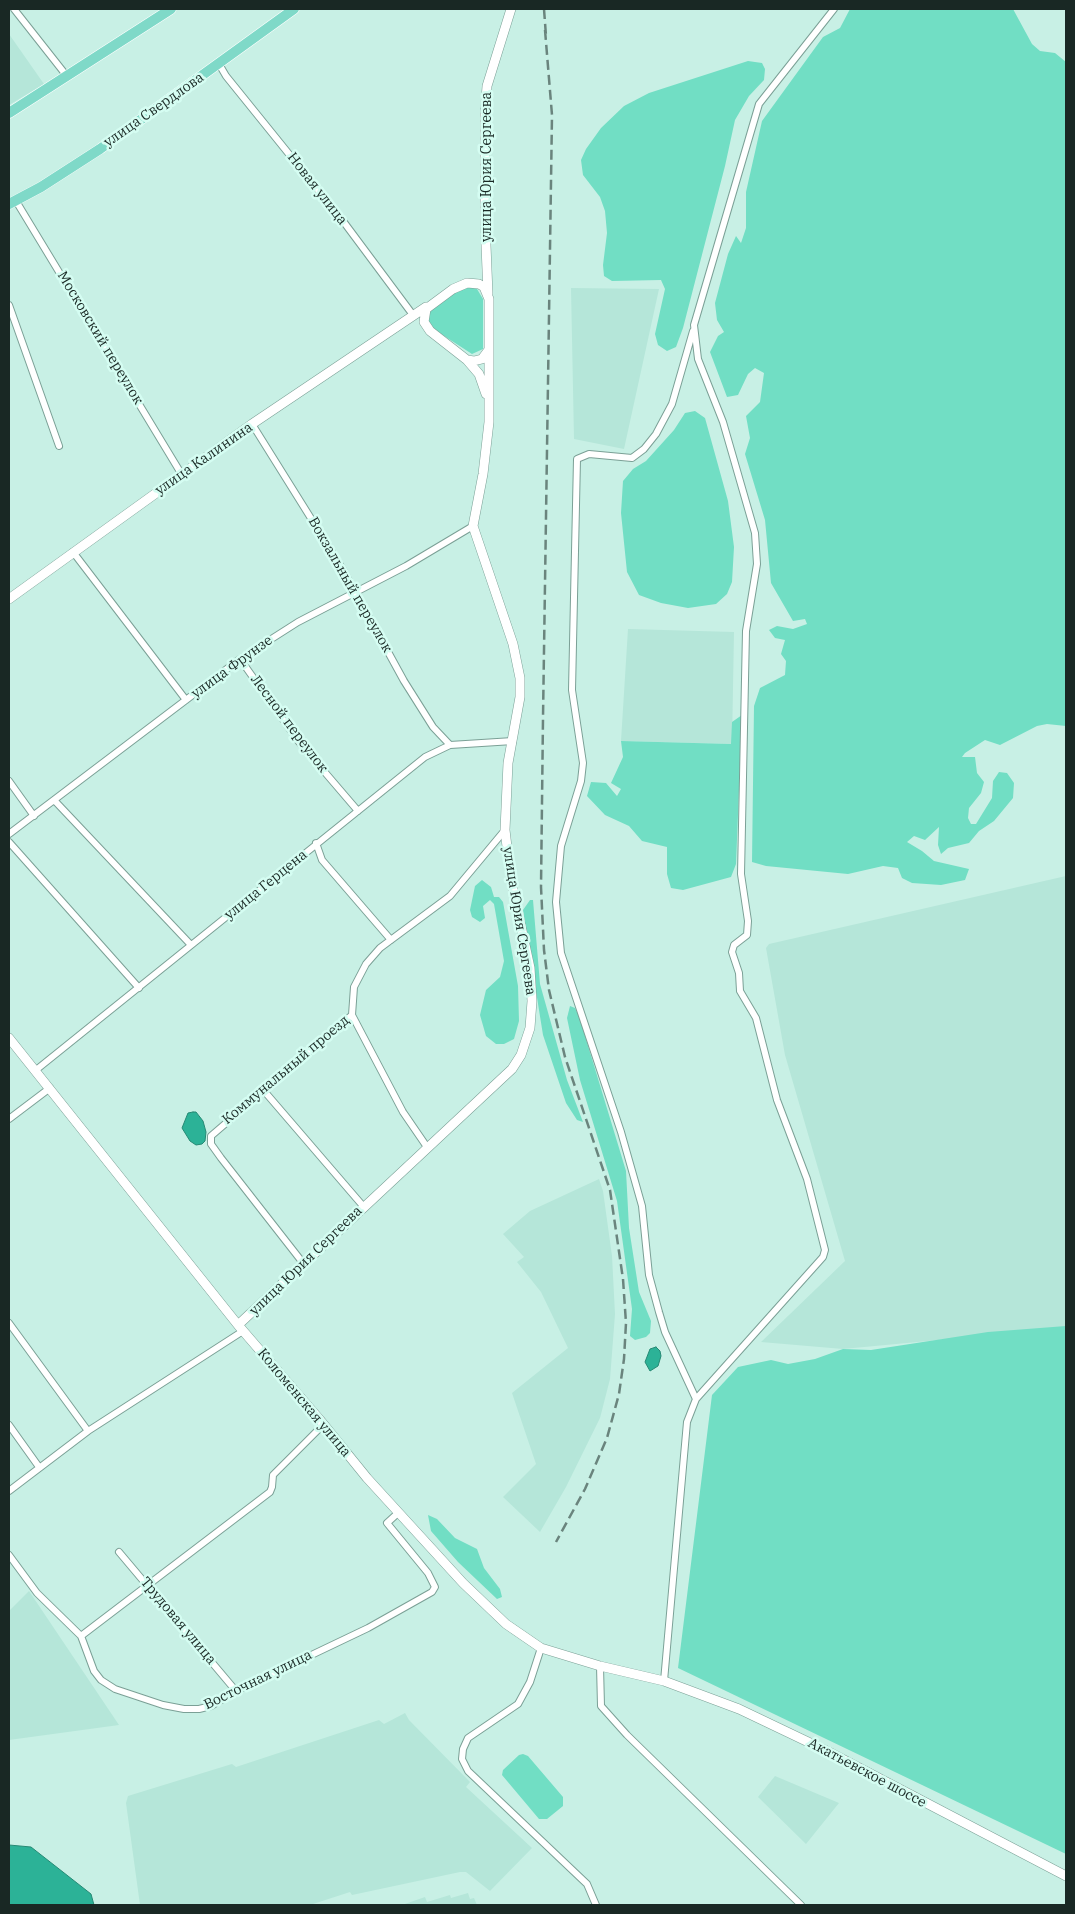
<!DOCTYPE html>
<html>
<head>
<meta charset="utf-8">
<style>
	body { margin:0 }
	#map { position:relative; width:1075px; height:1914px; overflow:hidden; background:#c8f0e5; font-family:"IBM Plex Serif",serif }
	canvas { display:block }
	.frame { position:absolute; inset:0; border:10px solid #192824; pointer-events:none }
</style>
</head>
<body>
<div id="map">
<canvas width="1075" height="1914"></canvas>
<div class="frame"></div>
</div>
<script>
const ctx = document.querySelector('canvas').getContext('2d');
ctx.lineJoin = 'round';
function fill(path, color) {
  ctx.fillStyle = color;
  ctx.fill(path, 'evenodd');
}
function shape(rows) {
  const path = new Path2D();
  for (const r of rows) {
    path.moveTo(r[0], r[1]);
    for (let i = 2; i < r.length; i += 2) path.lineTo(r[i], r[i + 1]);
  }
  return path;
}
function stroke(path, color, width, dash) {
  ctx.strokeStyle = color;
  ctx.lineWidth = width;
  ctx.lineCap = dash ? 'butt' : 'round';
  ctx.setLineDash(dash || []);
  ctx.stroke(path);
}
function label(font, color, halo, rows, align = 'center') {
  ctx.font = font + ' "IBM Plex Serif",serif';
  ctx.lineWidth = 5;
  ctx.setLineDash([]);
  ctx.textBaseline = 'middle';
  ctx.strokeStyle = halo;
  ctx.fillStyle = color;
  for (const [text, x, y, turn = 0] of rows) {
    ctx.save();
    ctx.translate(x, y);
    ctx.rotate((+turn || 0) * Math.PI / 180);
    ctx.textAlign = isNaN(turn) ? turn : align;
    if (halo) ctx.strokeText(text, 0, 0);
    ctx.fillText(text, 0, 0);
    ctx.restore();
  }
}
fill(shape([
	[9,34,44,84,9,105],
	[571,288,659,289,624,449,574,439],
	[628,629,734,632,732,744,621,741],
	[1066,876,1066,1328,843,1349,761,1342,845,1261,785,1055,766,948,769,944],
	[599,1179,603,1191,612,1256,615,1314,610,1379,600,1418,566,1487,540,1532,503,1497,536,1464,512,1393,568,1348,541,1292,517,1262,524,1257,503,1234,530,1211],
	[29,1591,119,1725,9,1740,9,1611],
	[405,1713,409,1720,470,1782,466,1787,532,1848,490,1891,466,1872,460,1872,352,1895,350,1892,310,1905,140,1905,126,1803,128,1796,232,1764,236,1767,379,1720,384,1724],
	[775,1776,839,1803,806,1844,758,1797],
	[468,1893,470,1899,474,1898,477,1905,402,1905,425,1897,427,1902,450,1895,451,1898]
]), '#b5e6d9');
fill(shape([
	[850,9,1013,9,1032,44,1040,51,1055,53,1066,62,1066,726,1047,724,1037,726,1000,745,985,740,965,753,962,757,975,757,977,773,984,782,981,793,969,808,968,818,971,824,976,824,992,798,993,781,999,772,1007,773,1014,783,1013,798,994,821,979,831,969,843,948,848,941,854,938,845,939,827,925,840,914,836,907,842,922,851,934,861,969,869,965,880,941,885,912,883,902,878,898,868,883,866,848,874,766,866,752,862,754,706,760,688,785,675,786,661,781,654,785,640,775,638,769,630,777,626,793,629,807,624,805,619,793,621,771,583,765,520,745,454,750,438,746,416,760,402,764,373,755,368,748,374,738,395,727,397,710,352,718,336,724,332,717,320,715,303,728,254,736,236,741,243,746,228,746,192,762,121,823,37,840,28],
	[748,61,762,63,765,69,764,80,749,96,735,120,725,166,683,328,676,347,667,351,658,345,655,334,665,289,661,280,612,281,604,276,603,265,607,233,605,211,600,197,583,175,581,160,586,149,601,128,624,106,649,93],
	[470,287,477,289,483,299,483,349,472,354,435,330,430,325,428,318,429,311,458,290],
	[695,411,705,418,728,501,734,547,732,582,727,594,716,604,688,608,661,603,639,595,627,572,621,513,623,481,633,469,646,461,674,430,685,413],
	[742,715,736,864,731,877,683,890,671,888,667,874,667,847,642,841,629,826,605,815,587,796,591,782,606,783,617,796,621,789,611,783,623,757,621,741,731,744,732,722],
	[482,880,491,887,494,897,499,897,503,902,518,986,519,1021,514,1039,504,1044,496,1044,486,1036,480,1015,486,990,500,977,504,961,494,904,490,900,483,906,485,918,480,922,472,917,470,910,475,886],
	[530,900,533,900,540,984,567,1080,583,1122,577,1120,566,1103,543,1035,523,910],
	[570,1006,575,1008,579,1016,626,1171,629,1228,639,1292,651,1321,650,1333,646,1337,635,1340,630,1336,632,1309,617,1201,580,1080,567,1018],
	[1066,1326,1066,1854,678,1668,712,1395,738,1367,771,1360,788,1364,815,1359,843,1349,871,1350,988,1332],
	[428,1515,437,1519,455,1538,477,1549,484,1568,500,1589,502,1597,497,1599,458,1562,431,1531],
	[523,1754,528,1756,563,1797,563,1806,547,1819,539,1819,502,1775,503,1770,519,1755]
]), '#71dec4');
const water = shape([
	[193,1112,196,1112,203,1121,206,1132,205,1141,202,1144,196,1145,190,1141,182,1128,188,1113,193,1112],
	[656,1347,660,1351,661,1356,658,1366,650,1371,645,1362,650,1349,656,1347],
	[9,1845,31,1847,91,1894,94,1905,9,1905,9,1845]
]);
fill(water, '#2cb297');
stroke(water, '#268974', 1);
const street = shape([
	[14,9,66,75],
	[219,64,226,76,343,221,413,315],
	[16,201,182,475],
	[9,305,59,446],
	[693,331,672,404,656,434,644,449,632,458,589,454,577,459,572,690,583,763,581,781,561,846,556,902,561,953,621,1132,642,1206,649,1275,659,1312,665,1332,696,1399],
	[252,424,342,568,404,681,433,727,450,745],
	[73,552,186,700],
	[240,659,299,742,358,811],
	[9,781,34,816],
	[54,800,191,945],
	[9,834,240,659,298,622,406,566,473,526],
	[9,842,139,988],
	[316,843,322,860,391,940],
	[352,1015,403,1112,427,1147],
	[36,1070,425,757,450,745,513,741],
	[265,1092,363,1206],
	[9,1119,50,1088],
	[303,1263,221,1158,211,1144,211,1136,352,1015,354,987,366,964,380,948,450,896,505,830],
	[9,1323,88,1431],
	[9,1425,39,1467],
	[9,1491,88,1431,243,1331],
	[119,1552,236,1691],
	[9,1555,37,1593,81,1636,94,1671,101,1680,115,1689,163,1705,184,1709,199,1709,211,1706,236,1691,368,1628,432,1592,435,1587,428,1573,387,1523,398,1513],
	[81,1636,270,1492,272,1487,273,1475,324,1424],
	[541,1648,530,1682,518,1704,468,1738,463,1749,462,1759,468,1771,587,1884,596,1905],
	[600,1666,601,1706,627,1735,801,1905],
	[664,1681,687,1422,696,1399,823,1257,825,1250,807,1179,777,1100,756,1018,740,991,739,973,732,952,734,945,747,935,748,921,741,874,746,631,757,564,755,533,723,422,698,359,694,325,759,104,834,9]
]);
const secondary = shape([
	[488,294,485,221,485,114,487,86,511,9],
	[467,360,479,374,486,394],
	[9,599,252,424,426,307],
	[9,1038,238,1325,320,1420,367,1478,463,1583,506,1624,541,1648,600,1666,664,1681,739,1709,827,1751,1066,1876],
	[238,1325,512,1069,521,1055,530,1028,532,1001,530,968,511,880,505,830,508,763,520,697,520,678,513,644,473,526,483,474,489,422,489,299,484,287,479,284,467,283,453,289,426,309,424,322,430,331,467,360,474,361,482,359,488,351]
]);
const primary = shape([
	[9,113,171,9],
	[9,204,41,187,100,149,294,9]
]);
stroke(street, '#7ba096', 8);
stroke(secondary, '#7ba096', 10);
stroke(primary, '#fff', 11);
stroke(street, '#fff', 6);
stroke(secondary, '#fff', 9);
stroke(primary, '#7fd9c8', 10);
stroke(shape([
	[544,9,546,36],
	[545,30,552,115,543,718,541,887,544,950,549,990,565,1057,610,1190,623,1279,626,1323,624,1359,619,1394,607,1438,585,1489,556,1542]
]), '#6a847d', 2.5, [10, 5]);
label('14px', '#192824', '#d5fdf2', [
	["улица Свердлова",154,110,-35],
	["улица Юрия Сергеева",487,167,-90],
	["Новая улица",317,189,52],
	["Московский переулок",100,338,59],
	["улица Калинина",204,459,-35],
	["Вокзальный переулок",350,585,60],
	["улица Фрунзе",232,667,-36],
	["Лесной переулок",289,724,53],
	["улица Герцена",266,885,-39],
	["улица Юрия Сергеева",519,921,81],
	["Коммунальный проезд",286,1070,-40],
	["улица Юрия Сергеева",306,1261,-44],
	["Коломенская улица",304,1403,50],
	["Трудовая улица",178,1621,50],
	["Восточная улица",258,1680,-26],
	["Акатьевское шоссе",867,1773,28]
]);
</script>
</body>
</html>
